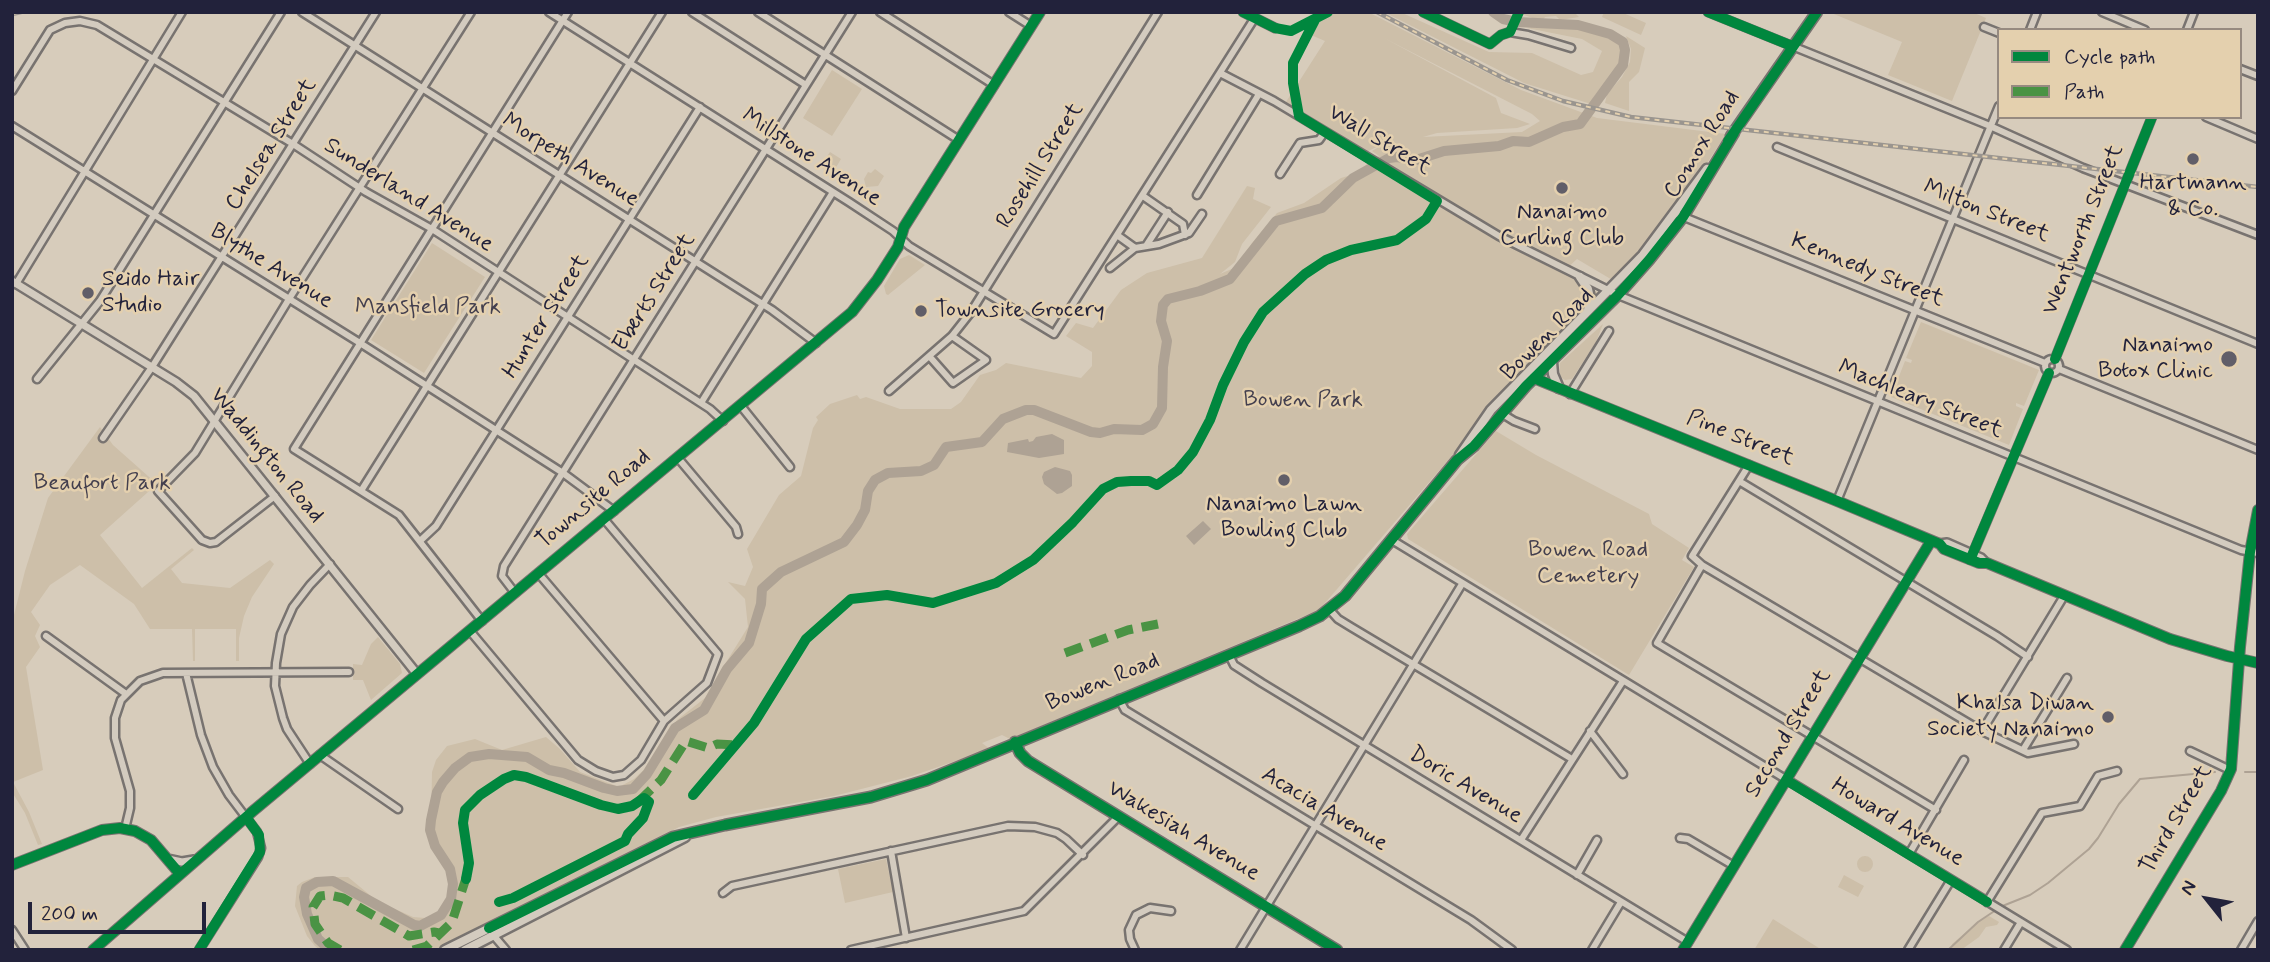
<!DOCTYPE html>
<html>
<head>
<meta charset="utf-8">
<style>
	body { margin:0 }
	#map { position:relative; width:2270px; height:962px; overflow:hidden; background:#d7ccbb; font-family:Mynerve,sans-serif }
	canvas { display:block }
	.frame { position:absolute; inset:0; border:14px solid #22223b; pointer-events:none }
	.legend { position:absolute; left:1997px; top:28px; width:245px; height:91px; box-sizing:border-box; background:#e4d0ae; border:2px solid #968a80; margin:0; padding:9px 12px; list-style:none; font-size:21px; color:#22223b }
	.legend li { display:flex; align-items:center; gap:14px; height:35px }
	.legend b { width:35px; border:2px solid #968a80 }
	.north { position:absolute; left:2172px; top:864px; width:70px; height:70px; -webkit-text-stroke:5px #e4d0ae; paint-order:stroke; rotate:301deg; font-size:19px; font-weight:700; line-height:28px; text-align:center; color:#22223b }
	.north::after { content:''; display:block; margin:auto; width:24px; height:32px; background:#22223b; clip-path:polygon(50% 0,100% 100%,50% 72%,0 100%) }
	.scale { position:absolute; left:28px; top:902px; width:178px; height:32px; box-sizing:border-box; border:4px solid #22223b; border-top:0; padding-left:9px; font-size:21px; line-height:24px; white-space:nowrap; color:#22223b; -webkit-text-stroke:5px #e4d0ae; paint-order:stroke }
</style>
</head>
<body>
<div id="map">
<canvas width="2270" height="962"></canvas>
<div class="frame"></div>
<ul class="legend">
<li><b style="height:9px;background:#00873e"></b>Cycle path</li>
<li><b style="height:9px;background:#4a9344"></b>Path</li>
</ul>
<div class="north">N</div>
<div class="scale">200 m</div>
</div>
<script>
const ctx = document.querySelector('canvas').getContext('2d');
ctx.lineJoin = 'round';
function fill(path, color) {
  ctx.fillStyle = color;
  ctx.fill(path, 'evenodd');
}
function shape(rows) {
  const path = new Path2D();
  for (const r of rows) {
    if (r.length === 3) {
      path.moveTo(r[0] + r[2], r[1]);
      path.arc(r[0], r[1], r[2], 0, 2 * Math.PI);
      continue;
    }
    path.moveTo(r[0], r[1]);
    for (let i = 2; i < r.length; i += 2) path.lineTo(r[i], r[i + 1]);
  }
  return path;
}
function stroke(path, color, width, dash) {
  ctx.strokeStyle = color;
  ctx.lineWidth = width;
  ctx.lineCap = dash ? 'butt' : 'round';
  ctx.setLineDash(dash || []);
  ctx.stroke(path);
}
function label(font, color, halo, rows, align = 'center') {
  ctx.font = font + ' Mynerve,sans-serif';
  ctx.lineWidth = 5;
  ctx.setLineDash([]);
  ctx.textBaseline = 'middle';
  ctx.strokeStyle = halo;
  ctx.fillStyle = color;
  for (const [text, x, y, turn = 0] of rows) {
    ctx.save();
    ctx.translate(x, y);
    ctx.rotate((+turn || 0) * Math.PI / 180);
    ctx.textAlign = isNaN(turn) ? turn : align;
    if (halo) ctx.strokeText(text, 0, 0);
    ctx.fillText(text, 0, 0);
    ctx.restore();
  }
}
fill(shape([
	[1325,12,1368,12,1521,90,1597,118,1726,134,1654,245,1614,281,1577,259,1564,271,1600,294,1556,335,1319,610,1010,739,1002,735,982,743,990,749,912,776,834,796,716,817,679,827,447,950,320,950,315,946,307,936,295,906,297,886,302,882,315,877,348,877,377,901,413,917,425,918,438,914,452,899,453,893,449,876,435,852,431,825,432,772,436,760,447,746,475,739,502,750,546,737,560,749,580,772,619,787,634,779,655,759,677,720,705,698,719,680,725,664,748,627,745,599,728,582,745,586,753,567,747,549,779,495,801,476,813,428,818,420,816,417,830,404,857,395,860,399,866,397,900,409,951,409,961,402,980,375,996,370,1006,363,1081,378,1092,366,1092,352,1066,336,1076,323,1093,328,1121,290,1147,273,1202,258,1247,186,1255,188,1253,199,1271,207,1242,244,1235,262,1220,274,1234,268,1243,260,1252,243,1277,213,1304,203,1341,178,1358,173,1371,160,1379,156,1372,151,1387,142,1362,154,1284,105,1325,41,1311,35],
	[1384,38,1532,114,1540,121,1522,132,1423,137,1437,133,1517,128,1530,124,1501,113,1496,98],
	[1384,12,1400,12,1489,52,1532,53,1581,75,1593,72,1602,51,1582,39,1527,28,1531,27,1575,28,1603,35,1619,43,1622,54,1618,69,1595,95,1591,104,1524,83],
	[1516,12,1574,12,1579,17,1560,20,1556,16,1545,17,1543,20,1538,20],
	[1604,12,1621,12,1646,23,1641,35,1602,17],
	[1829,12,1972,12,1986,18,1952,101,1888,75,1902,42],
	[1626,36,1645,48,1639,72,1629,82,1629,111,1605,103,1607,94,1622,77,1630,62,1631,49],
	[832,70,862,89,832,136,803,118],
	[830,152,841,159,832,174,820,167],
	[875,169,884,176,878,186,866,187,864,179,868,172,871,173],
	[432,243,485,277,424,373,371,340],
	[909,255,925,265,888,295,886,294,884,286,900,259],
	[1921,322,2039,370,2024,406,2016,403,2016,406,2023,409,2009,445,1891,397,1905,361,1911,363,1912,360,1906,358],
	[1603,324,1596,342,1572,379,1565,380,1560,377,1560,363],
	[100,427,113,445,157,484,100,535,142,588,192,548,194,550,171,569,182,583,230,588,270,560,274,564,252,597,244,616,239,638,239,661,236,661,236,629,195,629,195,661,193,661,192,629,150,629,134,604,80,565,50,585,31,612,40,625,35,636,40,647,26,667,43,770,13,782,29,812,42,844,38,845,25,813,12,792,12,635,14,615,25,571,48,498],
	[1496,431,1536,455,1649,514,1652,524,1689,548,1682,560,1694,567,1629,675,1408,539,1407,534],
	[378,637,400,664,402,673,371,700,363,680,353,680,353,664,362,665,371,644],
	[1865,864,8],
	[886,859,893,892,845,903,838,869],
	[1844,875,1864,886,1858,897,1838,887],
	[1989,916,1999,922,1997,925,1986,927,1979,937,1961,950,1951,950,1952,944,1982,919],
	[1773,919,1822,950,1754,950]
]), '#cdbfa9');
fill(shape([
	[1052,434,1064,440,1064,454,1039,458,1007,452,1008,443,1028,439,1029,442,1033,441,1036,437],
	[1055,467,1070,471,1072,475,1072,486,1062,493,1057,494,1044,484,1042,477,1044,472],
	[1203,521,1211,529,1194,545,1186,536]
]), '#aea294');
stroke(shape([
	[2245,772,2258,772],
	[2000,907,2030,895,2048,883,2089,849,2098,838,2119,804,2140,779,2215,772],
	[1948,950,1978,922,1996,910]
]), '#aea294', 2);
stroke(shape([
	[330,950,318,939,307,914,304,897,306,888,317,882,333,881,414,925,420,926,441,915,451,899,453,884,450,869,435,846,430,830,431,820,437,792,443,782,455,768,470,757,489,754,527,757,549,770,564,773,604,788,617,791,633,789,647,774,675,728,704,710,727,669,749,643,761,604,762,589,781,572,844,542,857,525,865,510,868,491,875,480,888,473,921,471,934,465,946,447,982,442,1003,419,1026,410,1034,410,1091,432,1100,433,1114,429,1142,430,1153,424,1162,408,1163,367,1167,341,1161,321,1163,305,1168,299,1200,291,1230,279,1276,221,1322,208,1353,178,1389,158,1397,157,1416,160,1444,151,1499,146,1513,141,1529,142,1563,127,1580,124,1623,65,1625,50,1623,42,1610,34,1578,25,1517,22,1503,19,1493,12]
]), '#aea294', 10);
const minor = shape([
	[302,12,772,310,816,343],
	[549,12,849,202,893,231,909,246,1054,334,1254,19],
	[692,12,806,85],
	[758,12,959,140],
	[880,12,994,85],
	[1009,12,1031,26],
	[1243,12,1275,28],
	[1423,12,1490,44,1501,35,1510,32,1528,35,1571,48],
	[1708,12,1990,126,2083,168,2258,235],
	[2102,12,2145,30],
	[1984,27,1999,33],
	[2030,30,2037,12],
	[2187,30,2194,12],
	[2240,69,2258,76],
	[1220,73,1274,101,1499,236,1618,295,2241,550,2258,553],
	[12,91,50,30,65,23,80,21,97,25,293,144,366,192,432,229,710,409,723,421],
	[2206,117,2258,139],
	[12,126,360,343,563,473,614,511],
	[1777,147,2258,344],
	[1280,174,1300,143,1319,140,1324,133],
	[1197,195,1259,94],
	[1143,196,1183,224,1185,235],
	[1679,215,2045,363],
	[1117,235,1135,248],
	[1146,246,1168,212],
	[1110,268,1135,248,1159,244,1189,233,1202,214],
	[16,284,182,12],
	[930,357,953,383,986,360,952,336],
	[2052,366,7],
	[2055,359,2152,117],
	[2059,369,2258,450],
	[37,379,100,301,281,12],
	[889,391,952,336,971,312,1158,12],
	[1570,394,1609,331],
	[701,403,833,192],
	[741,406,790,467],
	[1501,413,1514,421,1535,429],
	[103,438,152,367,376,12],
	[678,458,736,527,738,534],
	[1749,465,1692,556,1702,565,1982,731,2028,753,2074,744],
	[1739,481,1997,636,2028,657],
	[361,491,662,12],
	[275,496,216,542,210,543,202,540,158,491,195,453,289,299,471,12],
	[1837,501,1999,106],
	[1392,540,2067,950],
	[420,541,436,526,700,107],
	[1971,558,2049,373],
	[1702,565,1657,643,1936,810],
	[539,574,664,721],
	[515,593,502,576,504,566,852,12],
	[1329,609,1338,619,1351,627,1572,759],
	[482,621,399,515,294,449,568,12],
	[470,631,578,760,596,771,613,777,624,775,641,760,664,721,707,683,718,654,604,519],
	[46,636,126,694],
	[1229,655,1234,665,1262,683,1688,942],
	[186,673,201,735,213,767,229,795,257,832,261,848,258,857,199,950],
	[1119,699,1125,710,1471,920,1512,950],
	[1590,731,1623,774],
	[1982,731,2064,596],
	[2023,750,2067,678],
	[2190,751,2230,770],
	[320,755,398,809],
	[310,764,287,729,283,718,275,686,276,663,281,634,293,607,310,585,330,564],
	[125,829,130,808,130,791,115,738,115,718,121,700,140,681,163,673,349,672],
	[1680,838,1688,839,1734,866],
	[1521,840,1623,681],
	[891,851,906,938],
	[1909,854,1964,760],
	[1577,875,1597,840],
	[723,893,732,886,1008,826,1035,827,1057,833,1066,839,1083,855],
	[1987,902,2042,813,2080,806,2098,776,2117,771],
	[12,930,25,950],
	[494,936,506,950],
	[851,950,1024,911,1118,817],
	[1135,950,1130,939,1129,930,1136,915,1150,908,1171,911],
	[1240,950,1462,584],
	[1592,950,1621,902],
	[1908,950,1951,880],
	[2004,950,2021,922],
	[2241,950,2258,921]
]);
const tertiary = shape([
	[12,281,176,382,194,396,417,674],
	[1531,377,1837,501,1940,544,1944,549,1979,563,1987,563,2170,639,2227,656,2258,663],
	[1940,544,1947,543,1981,558,1986,563],
	[168,859,182,862,194,860],
	[12,865,102,830,120,828,135,831,151,840,180,874],
	[93,950,253,811,852,312,877,280,898,247,904,227,1040,12],
	[1683,950,1931,541],
	[2125,950,2221,791,2231,769,2240,647,2250,552,2258,510]
]);
const secondary = shape([
	[1731,136,1817,12],
	[1580,277,1588,289,1590,298,1588,310],
	[1552,362,1553,374,1559,388],
	[1460,455,1491,410,1643,255,1707,169],
	[1015,742,1020,753,1028,761,1337,950],
	[445,950,673,837,725,825,871,797,927,780,1299,626,1320,616,1345,596,1457,460,1474,446,1526,386,1618,295,1649,260,1683,217,1734,133],
	[465,950,685,837]
]);
stroke(minor, '#787370', 11);
stroke(tertiary, '#787370', 12);
stroke(secondary, '#787370', 13);
stroke(minor, '#d3cbbf', 6);
stroke(tertiary, '#d3cbbf', 7);
stroke(secondary, '#d3cbbf', 8);
const rail = shape([
	[1377,12,1507,80,1563,101,1631,117,2258,187],
	[12,14,21,12]
]);
stroke(rail, '#9a958f', 4.5);
stroke(rail, '#e4d0ae', 2, [5]);
stroke(shape([
	[1065,653,1128,630,1158,624],
	[638,802,661,780,686,741,708,748,717,744,735,745],
	[340,950,328,943,315,924,313,907,320,896,329,895,343,898,409,936,434,932,439,933],
	[413,950,427,946,452,922,467,875]
]), '#4a9344', 9, [18, 9]);
stroke(shape([
	[1243,12,1275,28,1291,31,1328,12],
	[1423,12,1490,44,1501,35,1510,32,1519,12],
	[1708,12,1792,46],
	[1728,141,1817,12],
	[2055,359,2152,117],
	[1534,378,1837,501,1940,544,1944,549,1979,563,1987,563,2170,639,2227,656,2258,663],
	[1970,560,2049,373],
	[1015,742,1020,753,1028,761,1337,950],
	[1786,780,1987,902],
	[693,795,754,723,806,639,851,599,887,595,933,603,996,583,1033,560,1073,522,1103,489,1117,482,1131,481,1149,481,1157,485,1178,470,1193,452,1210,420,1223,385,1244,342,1263,312,1305,274,1326,260,1351,250,1397,240,1426,219,1437,201,1299,116,1293,83,1293,63,1316,18],
	[12,865,102,830,120,828,135,831,151,840,180,874],
	[466,879,469,863,463,823,465,810,480,795,504,779,514,775,526,777,601,805,618,809,632,806,644,798,649,802,643,818,628,834,625,841,513,898,499,902],
	[489,928,673,837,725,825,871,797,927,780,1299,626,1320,616,1345,596,1457,460,1474,446,1526,386,1618,295,1649,260,1683,217,1734,133],
	[93,950,253,811,852,312,877,280,898,247,904,227,1040,12],
	[199,950,260,852,259,835,246,817],
	[1683,950,1931,541],
	[2125,950,2221,791,2231,769,2240,647,2250,552,2258,510]
]), '#00873e', 10);
for (const [x, y, r, color] of [
	[2193,159,7,"#615e68"],
	[1562,188,7,"#615e68"],
	[88,293,7,"#615e68"],
	[921,311,7,"#615e68"],
	[2229,359,9,"#615e68"],
	[1284,480,7,"#615e68"],
	[2108,717,7,"#615e68"]
]) {
  const dot = new Path2D();
  dot.arc(x, y, r, 0, 2 * Math.PI);
  ctx.fillStyle = color;
  ctx.fill(dot);
  stroke(dot, '#e4d0ae', 2.5);
}
label('23px', '#22223b', '#e4d0ae', [
	["Wall Street",1379,141,31],
	["Chelsea Street",272,145,-58],
	["Comox Road",1703,145,-58],
	["Millstone Avenue",811,158,33],
	["Morpeth Avenue",570,161,32],
	["Rosehill Street",1041,166,-58],
	["Sunderland Avenue",408,196,32],
	["Milton Street",1986,212,22],
	["Wentworth Street",2084,230,-68],
	["Blythe Avenue",271,267,32],
	["Kennedy Street",1867,271,22],
	["Eberts Street",655,293,-58],
	["Hunter Street",547,317,-58],
	["Bowen Road",1548,335,-45],
	["Machleary Street",1920,400,22],
	["Pine Street",1740,439,22],
	["Waddington Road",266,456,51],
	["Townsite Road",594,500,-40],
	["Bowen Road",1103,683,-22],
	["Second Street",1789,734,-59],
	["Doric Avenue",1465,786,31],
	["Acacia Avenue",1324,810,31],
	["Third Street",2177,820,-60],
	["Howard Avenue",1897,823,31],
	["Wakesiah Avenue",1183,832,31]
]);
label('23px', '#22223b', '#e4d0ae', [
	["Hartmann",2193,184],
	["& Co.",2193,210],
	["Nanaimo",1562,213],
	["Curling Club",1562,239],
	["Seido Hair",102,280,"left"],
	["Studio",102,306,"left"],
	["Townsite Grocery",935,311,"left"],
	["Nanaimo",2213,346,"right"],
	["Botox Clinic",2213,372,"right"],
	["Nanaimo Lawn",1284,505],
	["Bowling Club",1284,531],
	["Khalsa Diwan",2094,704,"right"],
	["Society Nanaimo",2094,730,"right"]
]);
label('23px', '#433f4e', '#e4d0ae', [
	["Mansfield Park",428,308],
	["Bowen Park",1303,401],
	["Beaufort Park",102,484],
	["Bowen Road",1588,551],
	["Cemetery",1588,577]
]);
</script>
</body>
</html>
